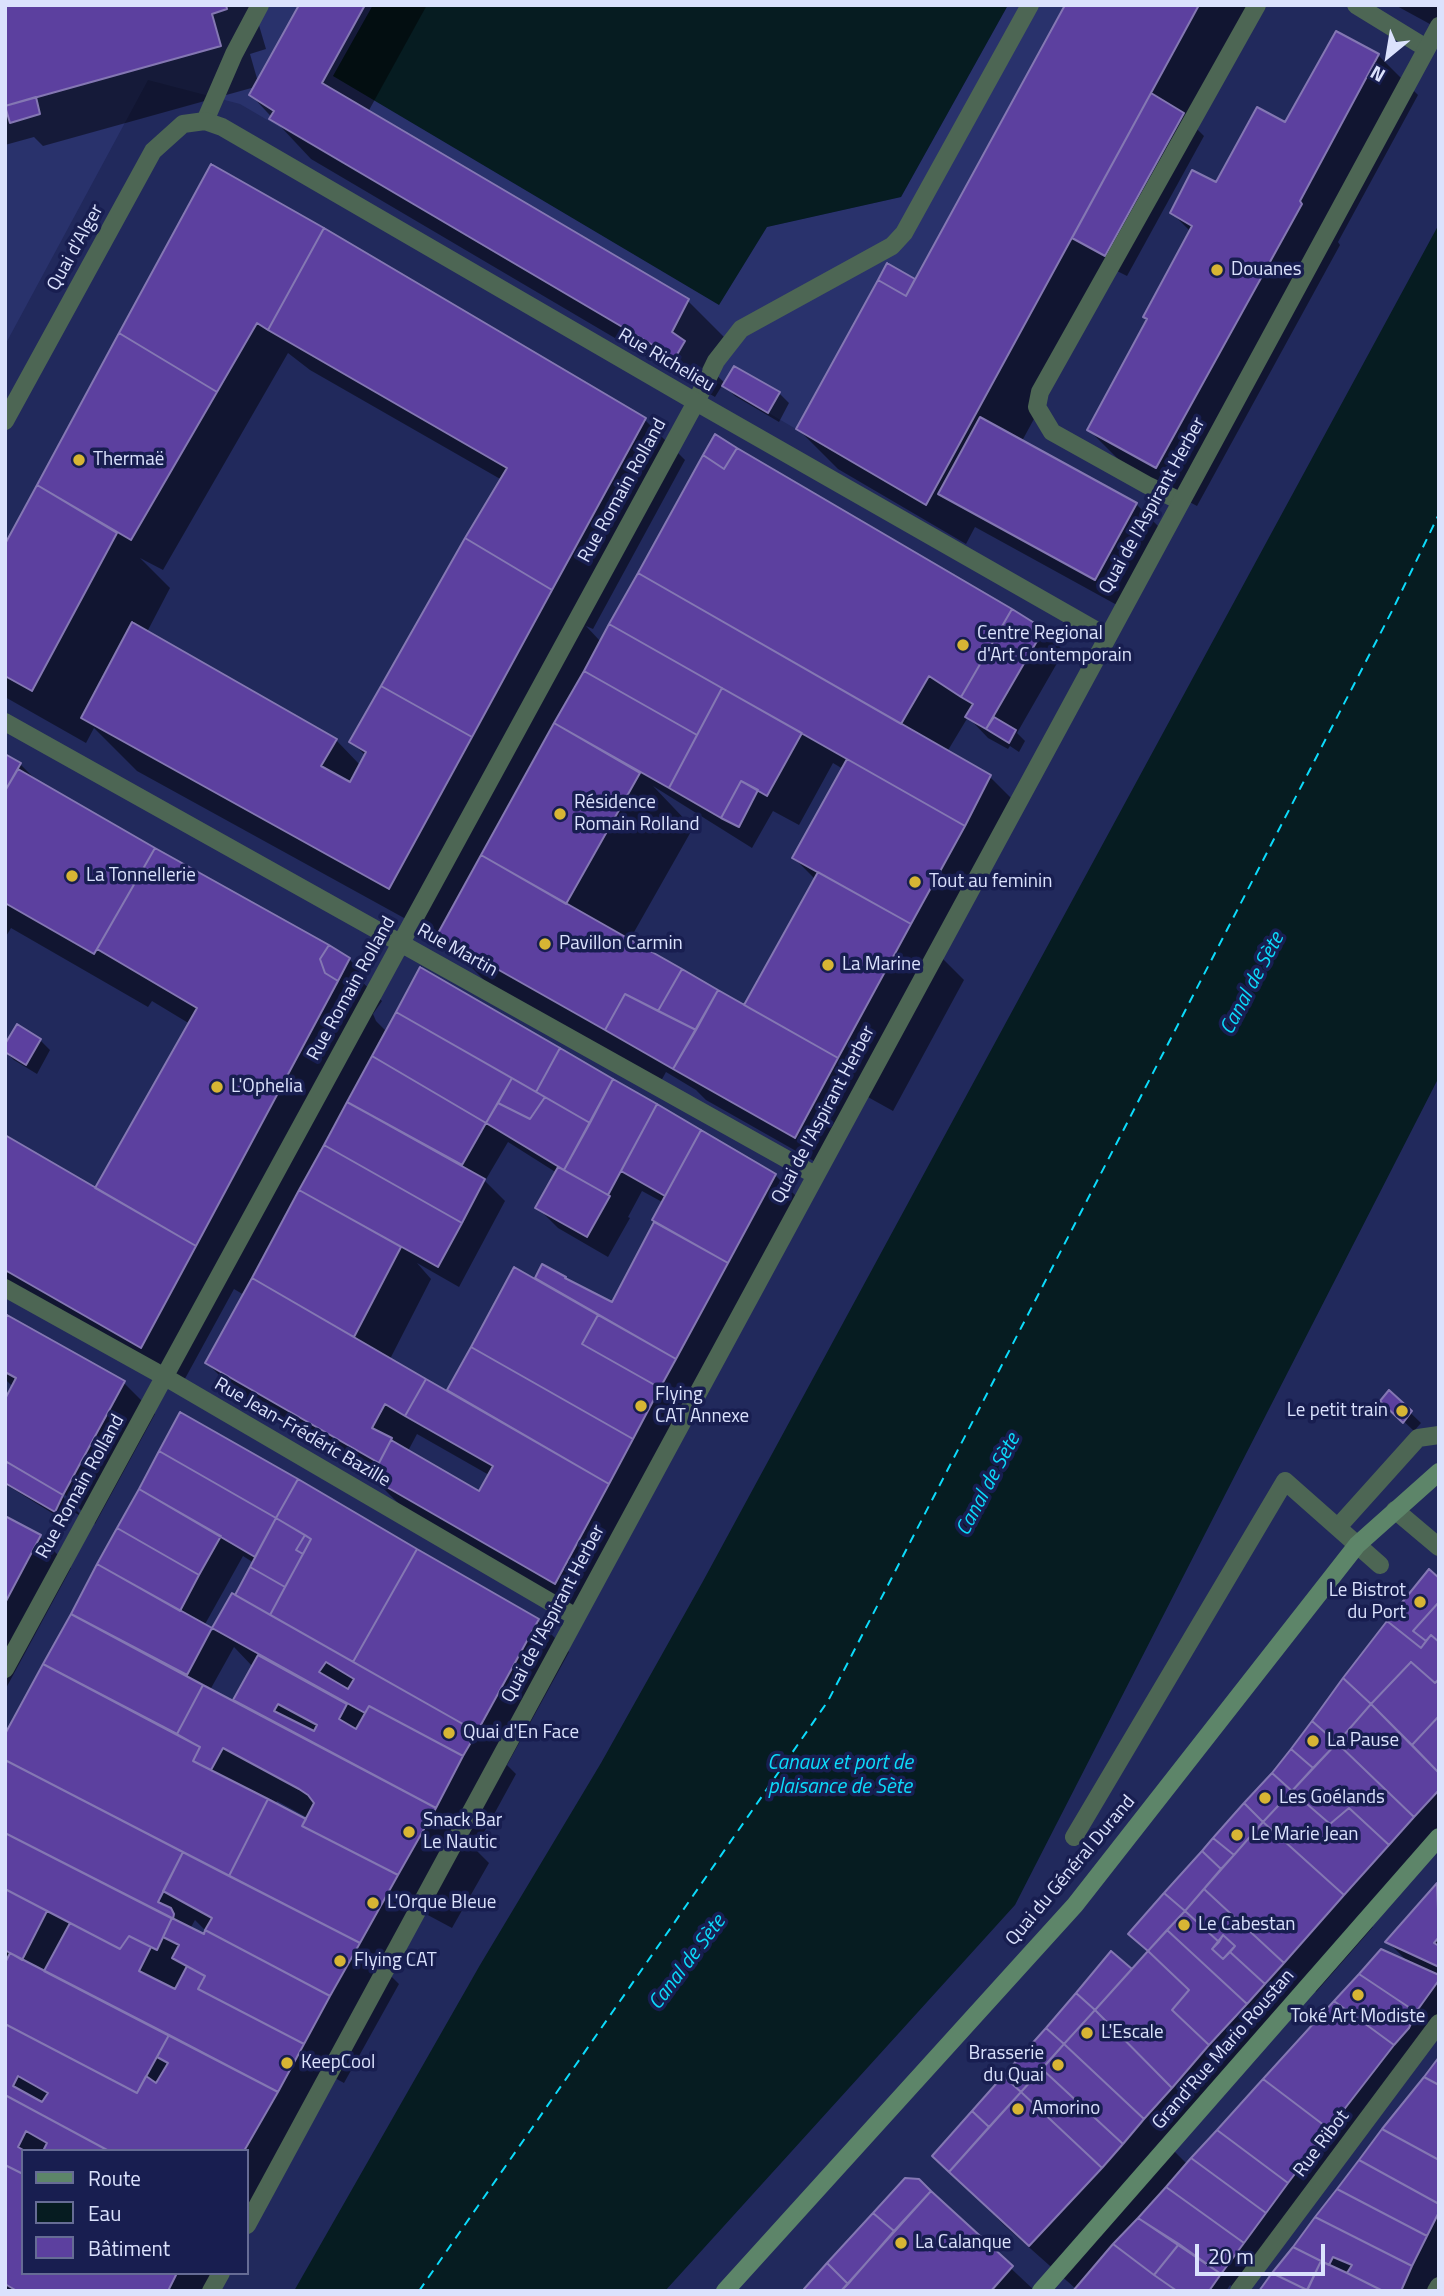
<!DOCTYPE html>
<html>
<head>
<meta charset="utf-8">
<style>
	body { margin:0 }
	#map { position:relative; width:1444px; height:2296px; overflow:hidden; background:#21295c; font-family:"Titillium Web",sans-serif }
	canvas { display:block }
	.frame { position:absolute; inset:0; border:7px solid #dbe2fd; pointer-events:none }
	.legend { position:absolute; left:21px; top:2149px; width:228px; height:126px; box-sizing:border-box; background:#181e50; border:2px solid #666c95; margin:0; padding:9px 12px; list-style:none; font-size:21px; color:#dbe2fd }
	.legend li { display:flex; align-items:center; gap:14px; height:35px }
	.legend b { width:35px; border:2px solid #666c95 }
	.north { position:absolute; left:1353px; top:21px; width:70px; height:70px; -webkit-text-stroke:5px #181e50; paint-order:stroke; rotate:210deg; font-size:19px; font-weight:700; line-height:28px; text-align:center; color:#dbe2fd }
	.north::after { content:''; display:block; margin:auto; width:24px; height:32px; background:#dbe2fd; clip-path:polygon(50% 0,100% 100%,50% 72%,0 100%) }
	.scale { position:absolute; left:1195px; top:2244px; width:130px; height:32px; box-sizing:border-box; border:4px solid #dbe2fd; border-top:0; padding-left:9px; font-size:21px; line-height:24px; white-space:nowrap; color:#dbe2fd; -webkit-text-stroke:5px #181e50; paint-order:stroke }
</style>
</head>
<body>
<div id="map">
<canvas width="1444" height="2296"></canvas>
<div class="frame"></div>
<ul class="legend">
<li><b style="height:9px;background:#5d8569"></b>Route</li>
<li><b style="height:19px;background:#061c21"></b>Eau</li>
<li><b style="height:19px;background:#5c409f"></b>Bâtiment</li>
</ul>
<div class="north">N</div>
<div class="scale">20 m</div>
</div>
<script>
const ctx = document.querySelector('canvas').getContext('2d');
ctx.lineJoin = 'round';
function fill(path, color) {
  ctx.fillStyle = color;
  ctx.fill(path, 'evenodd');
}
function shape(rows) {
  const path = new Path2D();
  for (const r of rows) {
    path.moveTo(r[0], r[1]);
    for (let i = 2; i < r.length; i += 2) path.lineTo(r[i], r[i + 1]);
  }
  return path;
}
function stroke(path, color, width, dash) {
  ctx.strokeStyle = color;
  ctx.lineWidth = width;
  ctx.lineCap = dash ? 'butt' : 'round';
  ctx.setLineDash(dash || []);
  ctx.stroke(path);
}
function label(font, color, halo, rows, align = 'center') {
  ctx.font = font + ' "Titillium Web",sans-serif';
  ctx.lineWidth = 7;
  ctx.setLineDash([]);
  ctx.textBaseline = 'middle';
  ctx.strokeStyle = halo;
  ctx.fillStyle = color;
  for (const [text, x, y, turn = 0] of rows) {
    ctx.save();
    ctx.translate(x, y);
    ctx.rotate((+turn || 0) * Math.PI / 180);
    ctx.textAlign = isNaN(turn) ? turn : align;
    if (halo) ctx.strokeText(text, 0, 0);
    ctx.fillText(text, 0, 0);
    ctx.restore();
  }
}
fill(shape([
	[5,5,373,5,333,76,766,227,901,197,1008,5,1198,5,926,505,240,104,148,80,5,345]
]), '#29326c');
fill(shape([
	[373,5,1008,5,901,197,767,227,719,305,333,76],
	[1439,224,1439,1077,1015,1905,665,2291,294,2291,480,1965,601,1763,702,1583]
]), '#061c21');
fill(shape([
	[5,5,253,5,266,49,250,54,258,82,300,5,427,5,368,112,688,301,728,341,712,371,726,384,779,393,789,403,779,422,735,396,723,384,715,397,311,159,251,95,255,87,43,146,34,137,5,145],
	[1067,5,1260,5,1194,126,1204,136,1127,276,1115,270,1022,441,1136,504,1167,535,1126,610,975,527,966,544,838,469,798,429,914,280,916,282],
	[1395,5,1439,5,1439,29],
	[1337,33,1378,55,1418,95,1338,242,1340,245,1197,506,1129,470,1089,430,1148,320,1191,232,1172,213,1216,185,1285,124],
	[212,166,645,420,685,460,593,629,586,626,601,642,1043,630,1064,651,1017,733,1025,741,1019,752,1010,746,1008,749,988,738,968,717,947,752,990,777,1021,808,941,957,964,980,893,1111,866,1096,826,1168,706,1100,696,1090,666,1072,660,1083,493,989,444,940,137,771,94,728,86,743,5,697,5,548],
	[288,353,310,370,502,480,351,741,366,756,361,766,336,740,147,632,170,588,140,558,163,570],
	[833,763,843,769,794,858,816,880,745,1007,629,941,693,828,653,786,752,848,773,811,799,825],
	[5,756,20,764,37,781,349,959,360,970,356,976,382,1001,373,1014,376,1021,387,1032,421,970,775,1175,806,1206,587,1614,404,1509,373,1478,376,1473,238,1394,207,1363,244,1295,234,1289,181,1386,5,1285,5,1137,96,1190,190,1024,152,1001,148,1007,11,928,5,938],
	[508,1142,557,1173,537,1207,558,1228,608,1257,630,1218,628,1217,642,1191,664,1203,656,1222,613,1304,543,1266,535,1280,515,1269,448,1393,390,1359,431,1279,417,1263,459,1287,505,1201,485,1181],
	[417,1434,489,1475,479,1493,408,1451],
	[40,1040,50,1050,37,1074,14,1060,5,1051],
	[8,1317,124,1383,155,1414,95,1524,58,1488,56,1490,85,1519,71,1510,65,1521,5,1484,5,1402,13,1387,5,1379,5,1323],
	[1389,1392,1421,1423,1414,1431,1382,1401],
	[297,1481,538,1621,569,1652,507,1765,516,1774,475,1849,489,1863,452,1928,424,1913,390,1975,399,1984,344,2083,333,2077,247,2234,247,2151,23,2151,23,2273,225,2273,215,2291,5,2291,5,1738,73,1615],
	[243,1556,254,1563,235,1597,232,1595,213,1631,204,1626],
	[234,1647,253,1667,235,1700,241,1706,210,1690],
	[277,1801,308,1818,306,1822,275,1805],
	[178,1866,155,1910,152,1909],
	[195,1920,205,1930,204,1936,190,1929],
	[5,1518,40,1537,71,1568,5,1690],
	[1439,1580,1439,1834,1364,1918,1373,1927,1316,1992,1305,1983,1164,2141,1188,2165,1410,1964,1388,1942,1439,1883,1439,2031,1239,2291,1230,2285,1226,2291,1074,2291,1076,2289,1005,2226,945,2166,1150,1952,1274,1775],
	[1439,2060,1439,2277,1432,2291,1262,2291,1300,2252,1295,2247],
	[905,2180,918,2181,1035,2291,806,2291]
]), '#0007');
stroke(shape([
	[419,2291,828,1701,1393,609,1439,514]
]), '#0cdafa', 2, [9, 7]);
const building = shape([
	[5,5,226,5,227,9,212,14,221,46,5,106,5,5],
	[299,5,365,5,322,83,689,299,672,332,685,341,675,358,269,119,274,111,249,95,299,5],
	[1065,5,1199,5,926,505,796,429,878,280,906,296,1065,5],
	[1336,31,1379,54,1300,201,1302,204,1156,468,1087,430,1147,319,1143,317,1192,226,1170,213,1192,170,1216,182,1257,107,1285,122,1336,31],
	[1151,93,1184,113,1105,256,1072,238,1151,93],
	[36,97,40,114,10,123,5,106,36,97],
	[211,164,324,228,268,330,257,323,217,392,119,333,211,164],
	[324,228,646,418,552,590,465,538,507,468,268,330,324,228],
	[887,263,915,279,906,296,878,280,887,263],
	[119,333,217,392,131,540,37,485,119,333],
	[734,366,780,392,768,413,722,386,734,366],
	[980,417,1137,503,1095,580,938,494,980,417],
	[715,434,737,448,724,469,703,455,715,434],
	[737,448,1012,609,961,697,929,676,901,724,638,573,703,455,724,469,737,448],
	[37,485,117,533,32,691,5,676,5,544,37,485],
	[465,538,552,590,472,737,381,686,465,538],
	[638,573,991,775,965,826,609,624,638,573],
	[1012,609,1044,629,986,729,965,717,973,704,961,697,1012,609],
	[132,622,337,739,321,766,350,782,366,752,349,742,381,686,472,737,389,889,81,718,132,622],
	[609,624,722,688,697,735,584,671,609,624],
	[584,671,697,735,669,788,554,723,584,671],
	[722,688,802,733,767,796,741,781,721,818,669,788,722,688],
	[994,717,1016,730,1009,743,986,729,994,717],
	[554,723,640,773,566,904,481,855,554,723],
	[5,754,21,763,5,791,5,754],
	[847,759,965,826,911,924,792,858,847,759],
	[18,769,155,848,94,954,5,903,5,791,18,769],
	[741,781,758,790,739,827,721,818,741,781],
	[155,848,329,945,320,959,325,973,338,981,196,1246,95,1188,197,1008,97,949,155,848],
	[481,855,682,969,658,1011,625,994,605,1030,437,935,481,855],
	[818,872,911,924,838,1058,744,1005,818,872],
	[329,945,350,958,338,981,325,973,320,959,329,945],
	[420,967,560,1048,536,1092,396,1012,420,967],
	[682,969,718,990,696,1030,658,1011,682,969],
	[718,990,838,1058,795,1138,673,1069,718,990],
	[625,994,696,1030,673,1069,605,1030,625,994],
	[396,1012,512,1078,486,1123,372,1056,396,1012],
	[17,1024,41,1039,26,1065,5,1052,5,1044,17,1024],
	[560,1048,613,1079,590,1123,536,1092,560,1048],
	[372,1056,486,1123,462,1165,347,1102,372,1056],
	[512,1078,545,1097,530,1119,498,1103,512,1078],
	[613,1079,657,1104,608,1195,564,1170,613,1079],
	[545,1097,590,1123,564,1170,486,1123,498,1103,530,1119,545,1097],
	[347,1102,485,1179,462,1223,324,1145,347,1102],
	[657,1104,701,1130,665,1196,621,1171,657,1104],
	[701,1130,776,1174,728,1263,652,1220,701,1130],
	[5,1135,196,1246,141,1348,5,1270,5,1135],
	[324,1145,462,1223,438,1267,299,1190,324,1145],
	[558,1167,610,1196,587,1237,535,1208,558,1167],
	[299,1190,401,1247,354,1337,252,1278,299,1190],
	[654,1222,728,1263,676,1359,535,1278,542,1264,566,1277,565,1278,612,1302,654,1222],
	[514,1267,598,1315,582,1344,660,1388,633,1439,471,1347,514,1267],
	[252,1278,426,1379,405,1416,385,1404,372,1428,392,1438,379,1463,205,1363,252,1278],
	[7,1315,125,1381,63,1495,5,1461,5,1399,16,1378,5,1372,5,1319,7,1315],
	[598,1315,676,1359,660,1388,582,1344,598,1315],
	[471,1347,633,1439,609,1484,447,1390,471,1347],
	[426,1379,609,1484,555,1584,371,1478,391,1440,479,1491,493,1466,405,1416,426,1379],
	[1389,1390,1412,1411,1403,1423,1380,1401,1389,1390],
	[180,1412,298,1479,276,1518,159,1451,180,1412],
	[159,1451,276,1518,255,1557,139,1489,159,1451],
	[7,1462,63,1495,55,1512,5,1483,5,1466,7,1462],
	[298,1479,417,1549,353,1662,270,1615,311,1539,276,1518,298,1479],
	[139,1489,221,1536,199,1575,117,1528,139,1489],
	[5,1516,41,1535,5,1603,5,1516],
	[276,1518,305,1535,296,1550,303,1554,285,1587,250,1567,276,1518],
	[117,1528,199,1575,180,1611,97,1564,117,1528],
	[305,1535,311,1539,303,1554,296,1550,305,1535],
	[417,1549,539,1619,477,1732,353,1662,417,1549],
	[97,1564,212,1628,187,1675,71,1614,97,1564],
	[250,1567,285,1587,270,1615,235,1595,250,1567],
	[1429,1569,1439,1578,1439,1602,1413,1631,1426,1641,1421,1648,1387,1621,1429,1569],
	[232,1593,477,1732,463,1756,369,1706,365,1713,212,1628,232,1593],
	[326,1662,354,1679,348,1689,319,1672,326,1662],
	[1439,1602,1439,1642,1431,1635,1426,1641,1413,1631,1439,1602],
	[71,1614,203,1685,177,1734,43,1664,71,1614],
	[1387,1621,1421,1648,1431,1635,1439,1642,1439,1679,1435,1683,1411,1662,1371,1704,1343,1678,1387,1621],
	[258,1655,347,1704,339,1719,356,1729,369,1706,463,1756,436,1808,233,1700,258,1655],
	[278,1704,317,1725,314,1731,274,1711,278,1704],
	[1411,1662,1435,1683,1439,1680,1439,1716,1412,1745,1371,1704,1411,1662],
	[43,1664,200,1747,193,1761,268,1799,229,1876,5,1760,5,1734,43,1664],
	[1343,1678,1371,1704,1337,1743,1312,1721,1343,1678],
	[203,1685,436,1808,398,1875,302,1826,314,1803,308,1795,299,1789,223,1748,211,1770,193,1761,200,1747,177,1734,203,1685],
	[1371,1704,1439,1773,1439,1790,1414,1817,1337,1743,1371,1704],
	[1439,1716,1439,1773,1412,1745,1439,1716],
	[1312,1721,1337,1743,1313,1768,1291,1749,1312,1721],
	[1337,1743,1414,1817,1389,1845,1349,1808,1330,1824,1292,1791,1337,1743],
	[1291,1749,1313,1768,1292,1791,1272,1773,1291,1749],
	[5,1760,183,1852,158,1902,171,1908,174,1914,173,1919,5,1833,5,1760],
	[1272,1773,1292,1791,1263,1822,1244,1803,1272,1773],
	[1292,1791,1330,1824,1349,1808,1389,1845,1344,1895,1263,1822,1292,1791],
	[268,1799,306,1819,302,1826,398,1875,360,1943,229,1876,268,1799],
	[1244,1803,1263,1822,1234,1855,1213,1838,1244,1803],
	[1263,1822,1344,1895,1284,1963,1204,1889,1263,1822],
	[5,1833,172,1918,157,1950,129,1936,120,1949,5,1889,5,1833],
	[1213,1838,1234,1855,1221,1869,1202,1851,1213,1838],
	[1202,1851,1221,1869,1185,1911,1164,1893,1202,1851],
	[183,1852,360,1943,330,1996,205,1930,212,1918,163,1891,183,1852],
	[1437,1883,1439,1937,1434,1943,1439,1946,1439,1967,1385,1942,1437,1883],
	[5,1889,47,1911,22,1960,5,1950,5,1889],
	[1204,1889,1284,1963,1265,1984,1230,1952,1235,1946,1223,1935,1219,1942,1185,1911,1204,1889],
	[1164,1893,1185,1911,1148,1951,1128,1934,1164,1893],
	[1185,1911,1219,1942,1212,1949,1223,1959,1230,1952,1265,1984,1247,2004,1167,1930,1185,1911],
	[172,1918,204,1934,205,1930,330,1996,304,2044,198,1989,205,1976,172,1958,179,1945,163,1937,172,1918],
	[70,1923,120,1949,129,1936,151,1947,139,1971,175,1989,187,1966,205,1976,198,1989,304,2044,278,2092,44,1971,70,1923],
	[1167,1930,1247,2004,1209,2045,1172,2010,1189,1990,1148,1951,1167,1930],
	[1223,1935,1235,1946,1223,1959,1212,1949,1223,1935],
	[1381,1949,1439,1975,1439,1980,1416,2012,1359,1974,1381,1949],
	[1111,1951,1132,1969,1095,2010,1076,1993,1111,1951],
	[1148,1951,1189,1990,1172,2010,1209,2045,1172,2088,1095,2010,1148,1951],
	[10,1953,169,2035,137,2093,5,2024,5,1963,10,1953],
	[1359,1974,1416,2012,1409,2028,1394,2045,1334,2001,1359,1974],
	[1076,1993,1095,2010,1064,2044,1046,2028,1076,1993],
	[1334,2001,1394,2045,1329,2129,1263,2079,1334,2001],
	[1095,2010,1172,2088,1144,2119,1064,2044,1095,2010],
	[5,2024,137,2093,146,2076,156,2083,168,2063,157,2057,169,2035,278,2092,244,2151,109,2151,5,2095,5,2024],
	[18,2076,48,2093,42,2102,13,2086,18,2076],
	[1046,2028,1064,2044,1021,2092,1003,2076,1046,2028],
	[1064,2044,1144,2119,1123,2144,1042,2069,1064,2044],
	[1439,2057,1439,2085,1424,2077,1439,2057],
	[1042,2069,1123,2144,1102,2168,1021,2092,1042,2069],
	[1003,2076,1021,2092,989,2127,972,2111,1003,2076],
	[1424,2077,1439,2085,1439,2160,1382,2129,1424,2077],
	[1263,2079,1329,2129,1288,2183,1217,2130,1263,2079],
	[1021,2092,1102,2168,1029,2246,949,2172,1021,2092],
	[5,2095,109,2151,43,2151,47,2143,26,2131,18,2147,25,2151,23,2151,23,2174,5,2165,5,2095],
	[972,2111,989,2127,949,2172,932,2156,972,2111],
	[1382,2129,1439,2160,1439,2204,1359,2160,1382,2129],
	[1217,2130,1288,2183,1266,2213,1191,2158,1217,2130],
	[1191,2158,1266,2213,1244,2243,1166,2187,1191,2158],
	[1359,2160,1439,2204,1439,2212,1427,2236,1337,2189,1359,2160],
	[5,2165,23,2174,23,2273,177,2273,168,2291,17,2291,5,2284,5,2165],
	[905,2178,919,2179,931,2191,894,2231,873,2213,905,2178],
	[1166,2187,1244,2243,1221,2274,1138,2218,1166,2187],
	[1337,2189,1427,2236,1412,2266,1315,2217,1337,2189],
	[931,2191,1013,2266,991,2291,841,2291,931,2191],
	[873,2213,894,2231,848,2284,827,2263,873,2213],
	[1315,2217,1412,2266,1401,2291,1383,2291,1347,2273,1352,2265,1333,2257,1329,2265,1293,2247,1315,2217],
	[1138,2218,1179,2244,1154,2275,1113,2244,1138,2218],
	[1113,2244,1154,2275,1177,2291,1073,2291,1113,2244],
	[1179,2244,1221,2274,1209,2291,1177,2291,1154,2275,1179,2244],
	[1293,2247,1321,2261,1307,2290,1272,2273,1293,2247],
	[1321,2261,1347,2273,1383,2291,1307,2291,1321,2261],
	[827,2263,848,2284,841,2291,806,2291,804,2289,827,2263],
	[1272,2273,1307,2290,1259,2291,1272,2273]
]);
fill(building, '#5c409f');
stroke(building, '#8477b3', 2);
stroke(shape([
	[1356,5,1426,48],
	[205,121,234,54,260,5],
	[696,402,716,361,741,329,892,246,904,233,1030,5],
	[1180,501,1147,485,1052,432,1037,407,1040,392,1257,5],
	[1338,1527,1418,1438,1439,1435],
	[1074,1837,1285,1481,1380,1565]
]), '#4d6654', 18);
stroke(shape([
	[5,421,153,151,183,124,205,121,222,127,696,402,1106,636],
	[5,722,815,1175],
	[5,1288,165,1377,576,1617],
	[1395,1510,1439,1547],
	[5,1669,696,402],
	[247,2225,1439,26],
	[211,2291,221,2273],
	[1239,2291,1439,2023],
	[1436,2291,1439,2286]
]), '#4d6654', 18);
stroke(shape([
	[725,2291,1075,1905,1357,1545,1439,1472],
	[1041,2291,1439,1837]
]), '#5d8569', 18);
for (const [x, y, r, color] of [
	[1217,270,7,"#d7b534"],
	[79,460,7,"#d7b534"],
	[963,645,7,"#d7b534"],
	[560,814,7,"#d7b534"],
	[72,876,7,"#d7b534"],
	[915,882,7,"#d7b534"],
	[545,944,7,"#d7b534"],
	[828,965,7,"#d7b534"],
	[217,1087,7,"#d7b534"],
	[641,1406,7,"#d7b534"],
	[1402,1411,7,"#d7b534"],
	[1420,1602,7,"#d7b534"],
	[449,1733,7,"#d7b534"],
	[1313,1741,7,"#d7b534"],
	[1265,1798,7,"#d7b534"],
	[409,1832,7,"#d7b534"],
	[1237,1835,7,"#d7b534"],
	[373,1903,7,"#d7b534"],
	[1184,1925,7,"#d7b534"],
	[340,1961,7,"#d7b534"],
	[1358,1995,7,"#d7b534"],
	[1087,2033,7,"#d7b534"],
	[287,2063,7,"#d7b534"],
	[1058,2065,7,"#d7b534"],
	[1018,2109,7,"#d7b534"],
	[901,2243,7,"#d7b534"]
]) {
  const dot = new Path2D();
  dot.arc(x, y, r, 0, 2 * Math.PI);
  ctx.fillStyle = color;
  ctx.fill(dot);
  stroke(dot, '#181e50', 2.5);
}
label('19px', '#dbe2fd', '#181e50', [
	["Quai d'Alger",76,248,-61],
	["Rue Richelieu",666,361,30],
	["Rue Romain Rolland",623,491,-61],
	["Quai de l'Aspirant Herber",1153,506,-61],
	["Rue Martin",457,951,29],
	["Rue Romain Rolland",352,989,-61],
	["Quai de l'Aspirant Herber",824,1115,-62],
	["Rue Jean-Frédéric Bazille",302,1433,30],
	["Rue Romain Rolland",81,1487,-61],
	["Quai de l'Aspirant Herber",554,1614,-62],
	["Quai du Général Durand",1071,1871,-50],
	["Grand'Rue Mario Roustan",1224,2050,-49],
	["Rue Ribot",1322,2144,-53]
]);
label('19px', '#dbe2fd', '#181e50', [
	["Douanes",1231,270],
	["Thermaë",93,460],
	["Centre Regional",977,634],
	["d'Art Contemporain",977,656],
	["Résidence",574,803],
	["Romain Rolland",574,825],
	["La Tonnellerie",86,876],
	["Tout au feminin",929,882],
	["Pavillon Carmin",559,944],
	["La Marine",842,965],
	["L'Ophelia",231,1087],
	["Flying",655,1395],
	["CAT Annexe",655,1417],
	["Le petit train",1388,1411,"right"],
	["Le Bistrot",1406,1591,"right"],
	["du Port",1406,1613,"right"],
	["Quai d'En Face",463,1733],
	["La Pause",1327,1741],
	["Les Goélands",1279,1798],
	["Snack Bar",423,1821],
	["Le Nautic",423,1843],
	["Le Marie Jean",1251,1835],
	["L'Orque Bleue",387,1903],
	["Le Cabestan",1198,1925],
	["Flying CAT",354,1961],
	["Toké Art Modiste",1358,2017,"center"],
	["L'Escale",1101,2033],
	["Brasserie",1044,2054,"right"],
	["du Quai",1044,2076,"right"],
	["KeepCool",301,2063],
	["Amorino",1032,2109],
	["La Calanque",915,2243]
], 'left');
label('italic 21px', '#0cdafa', '#181e50', [
	["Canal de Sète",1253,984,-62],
	["Canal de Sète",989,1485,-62],
	["Canaux et port de",840,1764],
	["plaisance de Sète",840,1788],
	["Canal de Sète",688,1963,-53]
]);
</script>
</body>
</html>
